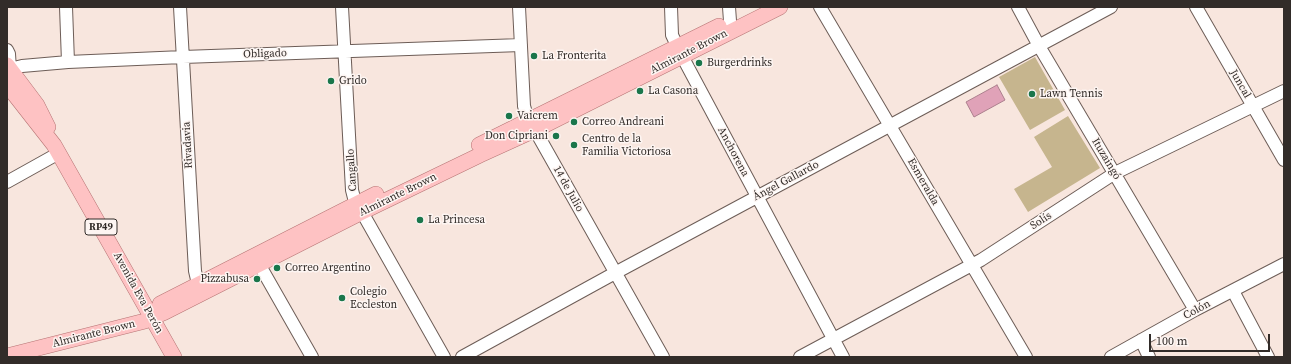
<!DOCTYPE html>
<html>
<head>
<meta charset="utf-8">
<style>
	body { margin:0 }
	#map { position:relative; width:1291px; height:364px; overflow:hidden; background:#f8e6de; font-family:"Source Serif 4",serif }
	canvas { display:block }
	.frame { position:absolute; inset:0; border:8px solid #322c29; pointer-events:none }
	.scale { position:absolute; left:1149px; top:334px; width:121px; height:18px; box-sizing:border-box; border:2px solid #322c29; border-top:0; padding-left:5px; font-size:12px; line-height:14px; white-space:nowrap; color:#322c29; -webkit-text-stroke:3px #fdf5f2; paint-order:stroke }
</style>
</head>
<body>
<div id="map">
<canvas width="1291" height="364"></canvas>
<div class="frame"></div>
<div class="scale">100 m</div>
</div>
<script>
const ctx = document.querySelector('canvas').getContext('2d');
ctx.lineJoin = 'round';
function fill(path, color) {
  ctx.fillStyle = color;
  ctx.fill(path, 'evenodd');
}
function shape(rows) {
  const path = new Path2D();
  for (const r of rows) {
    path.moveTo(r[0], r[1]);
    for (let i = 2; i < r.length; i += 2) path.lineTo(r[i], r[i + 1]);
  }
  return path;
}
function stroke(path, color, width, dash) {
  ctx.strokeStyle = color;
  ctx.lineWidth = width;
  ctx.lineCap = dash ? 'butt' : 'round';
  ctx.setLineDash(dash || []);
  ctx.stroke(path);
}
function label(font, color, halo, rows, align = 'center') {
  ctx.font = font + ' "Source Serif 4",serif';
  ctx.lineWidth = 3;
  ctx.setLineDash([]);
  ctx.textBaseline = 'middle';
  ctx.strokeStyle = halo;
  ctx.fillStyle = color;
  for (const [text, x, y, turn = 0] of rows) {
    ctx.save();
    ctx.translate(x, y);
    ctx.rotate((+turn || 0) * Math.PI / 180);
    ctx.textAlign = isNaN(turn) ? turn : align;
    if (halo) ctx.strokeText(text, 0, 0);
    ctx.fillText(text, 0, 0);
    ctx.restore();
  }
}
fill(shape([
	[1035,57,1065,110,1030,130,999,77],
	[1068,116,1100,168,1028,212,1014,189,1052,167,1034,137]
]), '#c6b58e');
const water = shape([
	[997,85,1005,100,974,117,966,102,997,85]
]);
fill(water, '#e0a2b8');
stroke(water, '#ac7f8d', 1);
const minor = shape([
	[66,7,68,62],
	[180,7,195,271,198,284],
	[342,7,352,190,354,198,444,357],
	[519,7,524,106,528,120,535,130,663,357],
	[671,7,672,35,682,56,843,357],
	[729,7,730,21],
	[820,7,1026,357],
	[1018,7,1039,46,1195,310],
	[1196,7,1284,160],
	[7,50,9,54,10,69,22,66,68,62,183,57,521,45],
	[7,182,59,153],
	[255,257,312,357],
	[1233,291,1268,357],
	[1141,340,1149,357],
	[462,357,615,273,1111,7],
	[800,357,981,260,1115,173,1284,91],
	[1111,357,1195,310,1284,264]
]);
const major = shape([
	[7,65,37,105,48,127],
	[7,85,54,145,174,357],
	[479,145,719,26],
	[160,304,376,194],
	[7,356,145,321,163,313,362,212,480,155,535,130,780,7]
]);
stroke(minor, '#6d5d57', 14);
stroke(major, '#b67373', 16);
stroke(minor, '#fff', 12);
stroke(major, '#fec2c3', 15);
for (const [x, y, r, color] of [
	[534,56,4,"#1a764b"],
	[699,63,4,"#1a764b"],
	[331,81,4,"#1a764b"],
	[640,91,4,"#1a764b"],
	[1032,94,4,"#1a764b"],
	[509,116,4,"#1a764b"],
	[574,122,4,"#1a764b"],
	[556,136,4,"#1a764b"],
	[574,145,4,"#1a764b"],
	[420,220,4,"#1a764b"],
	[277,268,4,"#1a764b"],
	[257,279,4,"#1a764b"],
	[342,298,4,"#1a764b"]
]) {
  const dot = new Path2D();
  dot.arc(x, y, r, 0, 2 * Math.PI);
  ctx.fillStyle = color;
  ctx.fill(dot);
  stroke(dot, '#fdf5f2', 1.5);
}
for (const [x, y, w] of [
	[101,227,32]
]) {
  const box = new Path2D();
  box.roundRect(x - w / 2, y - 8, w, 16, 3);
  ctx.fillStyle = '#fdf5f2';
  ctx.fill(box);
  stroke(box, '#322c29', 1);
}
label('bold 10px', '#322c29', null, [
	["RP49",101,227]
]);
label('11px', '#322c29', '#fdf5f2', [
	["Almirante Brown",689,52,-27],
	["Obligado",265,54,-2],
	["Juncal",1240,84,60],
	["Rivadavia",188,145,-93],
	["Anchorena",733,152,62],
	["Ituzaingó",1106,159,59],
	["Cangallo",352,170,-94],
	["Ángel Gallardo",786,181,-28],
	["Esmeralda",923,182,60],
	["14 de Julio",568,189,61],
	["Almirante Brown",398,195,-26],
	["Solís",1041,221,-33],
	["Avenida Eva Perón",138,293,61],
	["Colón",1197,310,-28],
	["Almirante Brown",94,334,-14]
]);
label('11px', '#322c29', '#fdf5f2', [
	["La Fronterita",542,56],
	["Burgerdrinks",707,63],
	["Grido",339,81],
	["La Casona",648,91],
	["Lawn Tennis",1040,94],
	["Vaicrem",517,116],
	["Correo Andreani",582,122],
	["Don Cipriani",548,136,"right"],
	["Centro de la",582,139],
	["Familia Victoriosa",582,152],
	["La Princesa",428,220],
	["Correo Argentino",285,268],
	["Pizzabusa",249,279,"right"],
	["Colegio",350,292],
	["Eccleston",350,305]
], 'left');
</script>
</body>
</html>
